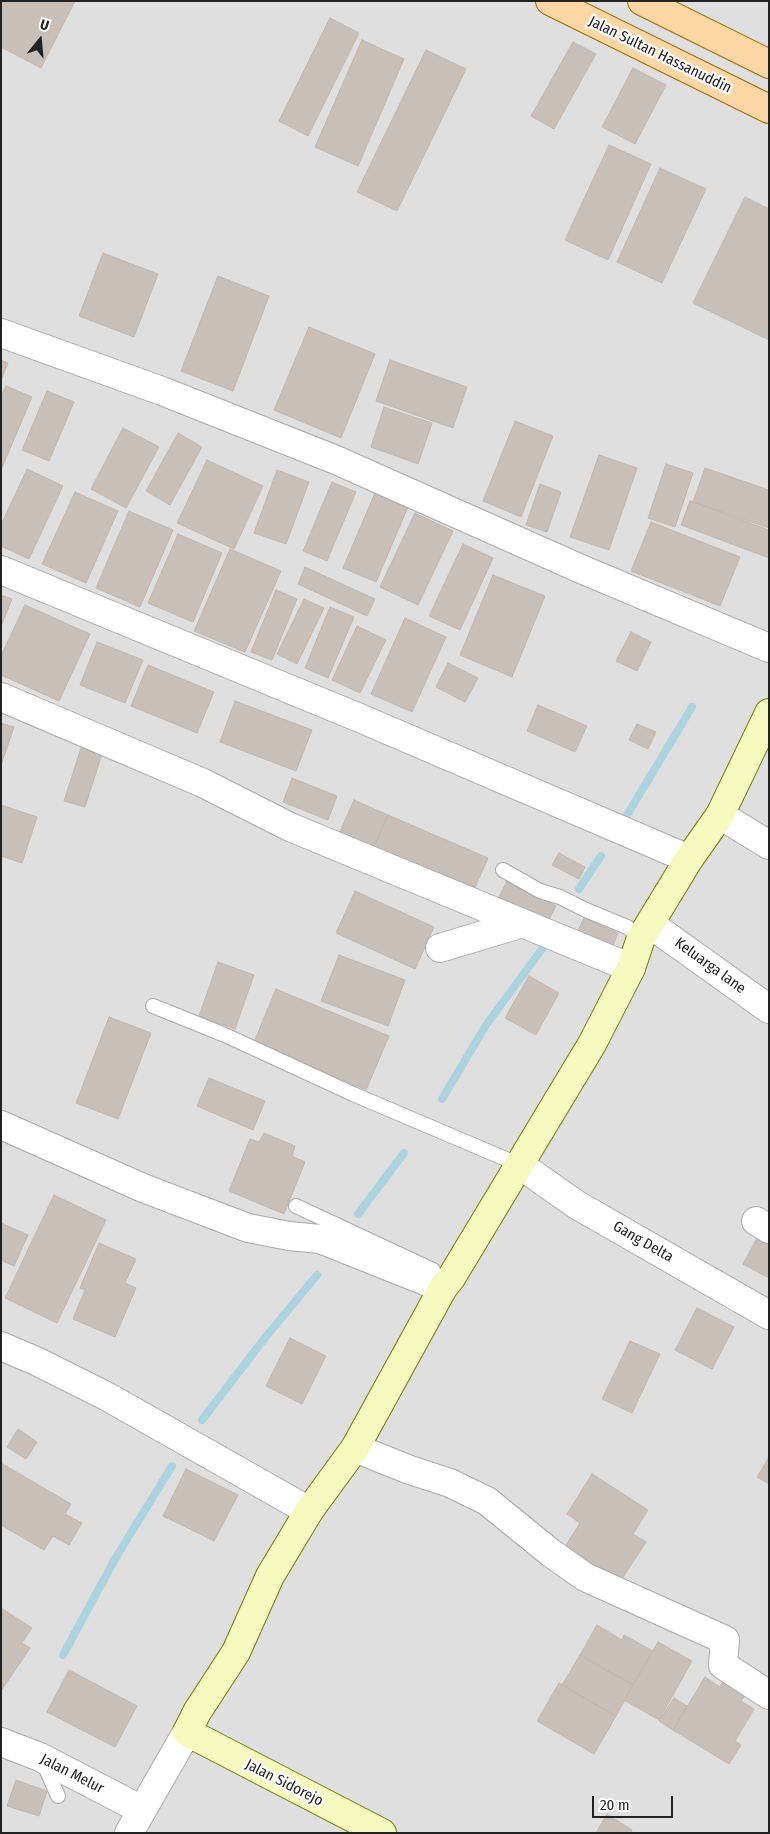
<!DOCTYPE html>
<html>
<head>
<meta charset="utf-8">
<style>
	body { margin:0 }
	#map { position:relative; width:770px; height:1834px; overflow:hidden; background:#f2efe9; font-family:"Fira Sans Condensed",sans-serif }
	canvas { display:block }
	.frame { position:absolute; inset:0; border:2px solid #222; pointer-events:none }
	.north { position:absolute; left:15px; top:15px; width:50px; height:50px; -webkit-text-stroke:4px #fff; paint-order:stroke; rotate:17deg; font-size:14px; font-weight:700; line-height:20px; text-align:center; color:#222 }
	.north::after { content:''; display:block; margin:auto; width:18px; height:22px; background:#222; clip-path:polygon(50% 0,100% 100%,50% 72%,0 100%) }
	.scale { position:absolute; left:592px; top:1796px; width:81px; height:22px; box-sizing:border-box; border:2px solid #222; border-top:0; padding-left:6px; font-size:15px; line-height:18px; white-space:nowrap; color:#222; -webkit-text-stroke:4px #fff; paint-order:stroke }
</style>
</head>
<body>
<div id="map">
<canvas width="770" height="1834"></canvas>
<div class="frame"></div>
<div class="north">U</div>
<div class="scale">20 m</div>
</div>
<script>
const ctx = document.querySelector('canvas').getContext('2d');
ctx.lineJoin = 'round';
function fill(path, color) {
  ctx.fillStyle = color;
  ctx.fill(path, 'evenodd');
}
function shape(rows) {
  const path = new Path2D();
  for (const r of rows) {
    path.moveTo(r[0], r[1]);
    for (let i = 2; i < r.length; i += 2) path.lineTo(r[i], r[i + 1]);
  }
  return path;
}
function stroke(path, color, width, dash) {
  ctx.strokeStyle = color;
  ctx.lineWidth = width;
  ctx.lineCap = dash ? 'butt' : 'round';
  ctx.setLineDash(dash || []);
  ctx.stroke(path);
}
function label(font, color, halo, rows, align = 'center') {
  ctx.font = font + ' "Fira Sans Condensed",sans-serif';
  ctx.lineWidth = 4.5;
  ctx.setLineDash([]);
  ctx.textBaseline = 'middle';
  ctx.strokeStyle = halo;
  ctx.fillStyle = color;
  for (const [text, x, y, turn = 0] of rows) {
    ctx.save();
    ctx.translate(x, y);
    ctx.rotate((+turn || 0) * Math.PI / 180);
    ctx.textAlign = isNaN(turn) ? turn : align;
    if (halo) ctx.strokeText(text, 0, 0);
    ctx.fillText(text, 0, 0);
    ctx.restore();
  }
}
fill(shape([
	[1,1,769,1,769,1833,1,1833]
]), '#e0dfdf');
stroke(shape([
	[627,815,692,707],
	[579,889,601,856],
	[442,1099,486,1025,545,945],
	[358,1214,404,1153],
	[202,1420,264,1339,317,1275],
	[63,1655,115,1559,172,1466]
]), '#aad3df', 8);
const building = shape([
	[1,1,75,1,41,68,1,47,1,1],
	[330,18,359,33,308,136,279,121,330,18],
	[362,40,404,59,358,166,315,147,362,40],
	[573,42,596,54,554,129,531,116,573,42],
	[426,50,466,69,397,211,357,192,426,50],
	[633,68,666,85,635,144,602,127,633,68],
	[609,145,651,164,608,260,565,240,609,145],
	[660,168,706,189,662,283,617,262,660,168],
	[745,197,769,209,769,340,693,303,745,197],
	[103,253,158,274,134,337,79,316,103,253],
	[218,276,269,296,233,391,181,371,218,276],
	[309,327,375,354,341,438,274,410,309,327],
	[1,360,8,363,1,380,1,360],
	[390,360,467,387,453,428,376,401,390,360],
	[6,386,32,397,1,470,1,396,6,386],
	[47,391,74,402,49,461,22,450,47,391],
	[384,407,432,423,418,464,371,447,384,407],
	[515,421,553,436,521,517,483,501,515,421],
	[123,428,159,447,126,508,91,489,123,428],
	[178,433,202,447,170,505,146,491,178,433],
	[599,455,637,468,609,550,570,537,599,455],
	[207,460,263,486,234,549,177,523,207,460],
	[666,464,693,473,675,527,648,518,666,464],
	[705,468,769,490,769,528,693,502,705,468],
	[27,469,63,486,29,559,1,546,1,525,27,469],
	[277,470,309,482,286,544,254,533,277,470],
	[332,482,356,492,327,561,303,551,332,482],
	[540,484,561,492,547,532,526,525,540,484],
	[75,492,118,511,86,583,42,564,75,492],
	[375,493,408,507,376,582,343,568,375,493],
	[690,501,769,530,769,558,681,525,690,501],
	[129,511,173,530,140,607,96,588,129,511],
	[415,513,453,531,418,605,380,587,415,513],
	[651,522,740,557,720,606,631,571,651,522],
	[178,534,222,553,193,622,148,603,178,534],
	[463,544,493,558,460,630,429,616,463,544],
	[230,549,281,571,245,652,194,631,230,549],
	[305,567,375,599,367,616,298,584,305,567],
	[493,575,545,596,512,677,460,655,493,575],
	[276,590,297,599,272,660,251,652,276,590],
	[1,595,12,599,1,626,1,595],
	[304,599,324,608,297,664,277,654,304,599],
	[25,605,90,634,59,701,1,675,1,656,25,605],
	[330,607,354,617,328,678,305,668,330,607],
	[405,618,446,637,412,712,371,694,405,618],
	[357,626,386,640,360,693,332,680,357,626],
	[631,632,651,642,637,671,616,661,631,632],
	[97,642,143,660,125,703,80,685,97,642],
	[448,663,478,678,465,702,436,687,448,663],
	[148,665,214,692,197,733,131,706,148,665],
	[235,701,312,730,296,771,220,742,235,701],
	[538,705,587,726,575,752,527,731,538,705],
	[1,723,14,727,1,765,1,723],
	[637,724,656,732,648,749,629,740,637,724],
	[81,748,102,754,85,807,64,801,81,748],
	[292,778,337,796,328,820,283,802,292,778],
	[354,800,388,815,373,849,339,834,354,800],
	[1,805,37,817,22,863,1,856,1,805],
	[388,815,488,858,473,892,373,849,388,815],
	[559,853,585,867,579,879,552,865,559,853],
	[507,881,556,906,545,927,496,903,507,881],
	[355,891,434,927,415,969,336,933,355,891],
	[584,918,618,933,611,951,576,935,584,918],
	[339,955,405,980,388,1026,321,1001,339,955],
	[218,962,254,975,235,1029,199,1016,218,962],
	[529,976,559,993,536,1035,505,1018,529,976],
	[276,989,389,1036,366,1090,254,1042,276,989],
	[109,1017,151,1033,118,1119,76,1103,109,1017],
	[209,1078,265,1101,253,1130,197,1106,209,1078],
	[264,1133,295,1146,292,1156,305,1162,284,1214,229,1191,250,1139,259,1142,264,1133],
	[54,1195,106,1220,57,1323,5,1298,54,1195],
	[1,1223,28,1235,14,1266,1,1260,1,1223],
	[760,1233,769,1238,769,1278,743,1264,760,1233],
	[99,1243,136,1259,125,1283,136,1288,115,1337,73,1319,85,1290,80,1288,99,1243],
	[697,1308,734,1327,712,1369,675,1350,697,1308],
	[290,1338,326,1356,302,1404,266,1386,290,1338],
	[630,1341,660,1354,632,1413,602,1399,630,1341],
	[18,1429,37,1442,26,1459,7,1447,18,1429],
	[769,1457,769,1484,757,1477,769,1457],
	[1,1463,71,1504,65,1514,82,1523,69,1545,53,1536,44,1550,1,1525,1,1463],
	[186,1469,238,1495,214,1541,163,1516,186,1469],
	[592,1474,648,1510,633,1534,646,1542,616,1588,561,1553,580,1523,567,1514,592,1474],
	[1,1608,32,1628,22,1643,30,1648,1,1691,1,1608],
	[597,1625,622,1640,624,1635,653,1651,633,1685,580,1655,597,1625],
	[658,1642,692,1661,659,1720,624,1700,658,1642],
	[580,1655,633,1685,616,1716,562,1685,580,1655],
	[69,1670,137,1706,115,1747,47,1712,69,1670],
	[705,1677,720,1687,723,1681,745,1695,741,1701,754,1709,735,1741,741,1745,729,1764,673,1730,705,1677],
	[559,1683,616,1716,594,1754,537,1721,559,1683],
	[674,1698,687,1706,673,1730,659,1721,674,1698],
	[16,1780,47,1791,39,1816,7,1806,16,1780],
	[607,1814,632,1830,631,1833,596,1833,607,1814]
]);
fill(building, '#c7bfb8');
stroke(building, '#c4b6ab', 1);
const lane = shape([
	[503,870,540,891,560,897,586,910,627,927,641,938],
	[153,1006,225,1035,353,1094,520,1165],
	[296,1206,433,1270],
	[43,1762,58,1796]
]);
const street = shape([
	[1,333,162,391,336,460,581,569,769,648],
	[1,570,362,719,689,859],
	[1,697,203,783,290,827,631,968],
	[720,815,769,845],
	[650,924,769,1009],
	[440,948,523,923],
	[1,1125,143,1188,248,1228,289,1236,320,1239,443,1288],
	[520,1165,577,1205,769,1315],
	[756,1221,769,1229],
	[1,1346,36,1361,108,1397,309,1511],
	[355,1448,410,1470,450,1483,487,1501,551,1553,585,1577,725,1640,723,1665,769,1695],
	[1,1742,40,1757,142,1810],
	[129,1833,187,1732]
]);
const secondary = shape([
	[382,1833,187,1732,197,1712,236,1652,270,1576,309,1511,355,1448,443,1288,451,1278,592,1044,631,968,641,938,689,859,720,815,769,713]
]);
const primary = shape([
	[550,1,769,109],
	[642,1,769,64]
]);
stroke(lane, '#a9a9a9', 16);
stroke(street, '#a9a9a9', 30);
stroke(secondary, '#707d05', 30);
stroke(primary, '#a06b00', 30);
stroke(lane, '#fff', 14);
stroke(street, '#fff', 28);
stroke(secondary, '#f7fabf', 28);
stroke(primary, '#fcd6a4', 28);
label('15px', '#222', '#fff', [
	["Jalan Sultan Hassanuddin",660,55,26],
	["Keluarga lane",710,966,36],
	["Gang Delta",643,1242,30],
	["Jalan Melur",72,1774,27],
	["Jalan Sidorejo",284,1783,27]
]);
</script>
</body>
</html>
